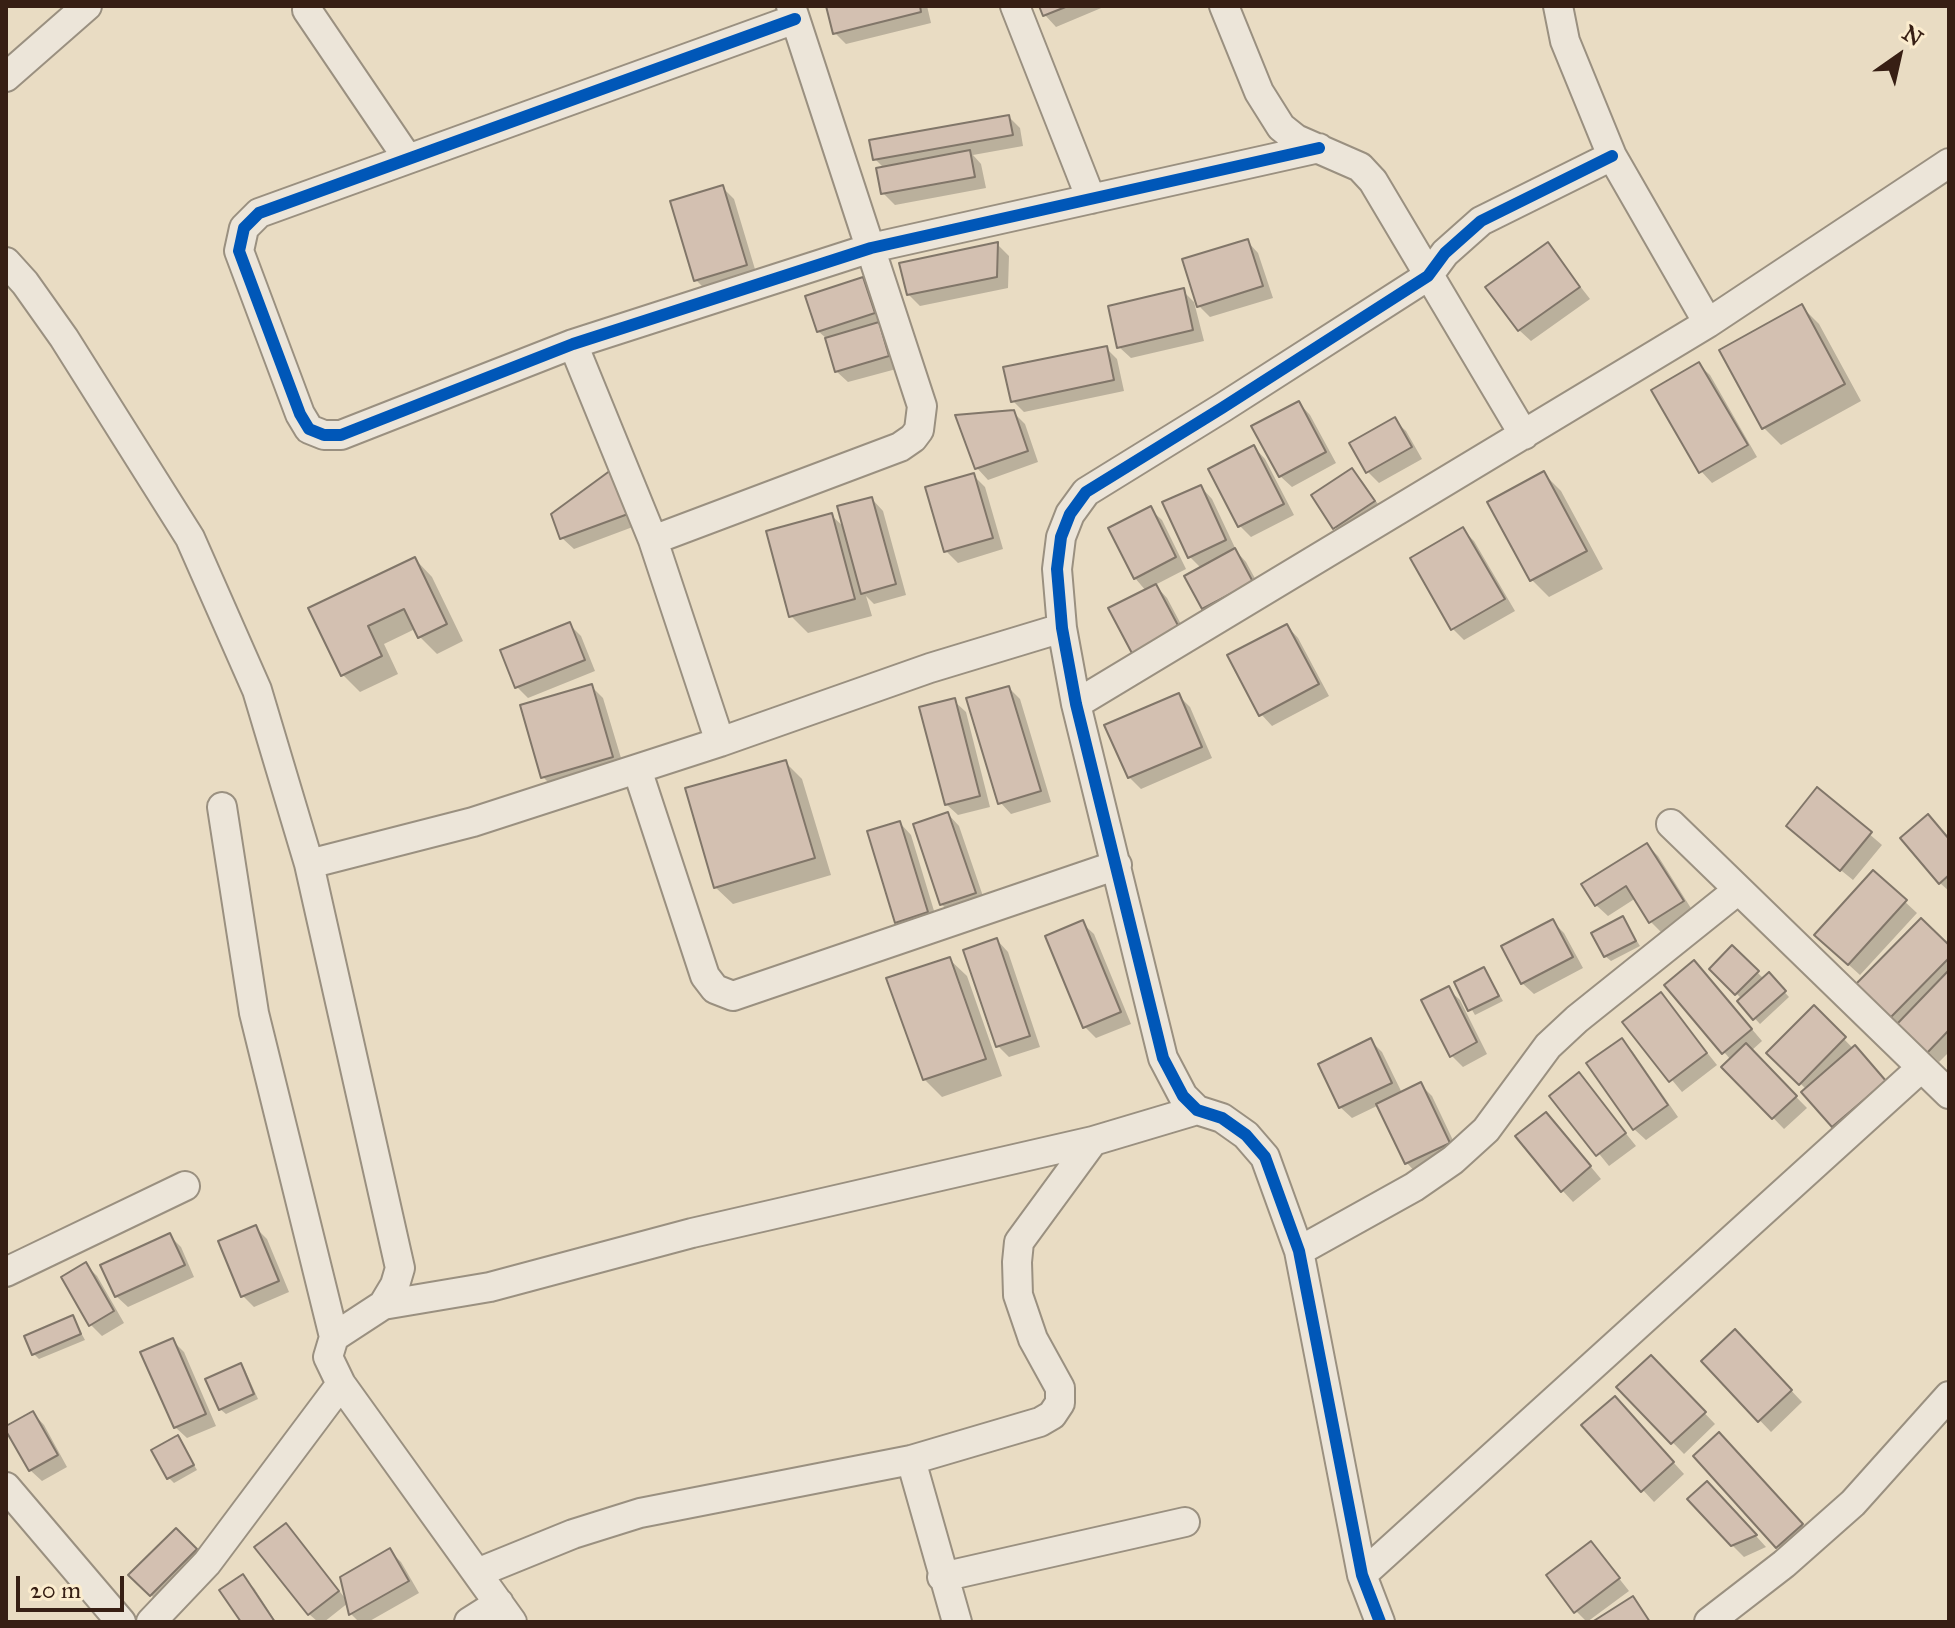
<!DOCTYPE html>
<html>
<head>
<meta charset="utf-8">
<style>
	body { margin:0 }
	#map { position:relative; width:1955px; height:1628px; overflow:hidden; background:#e9dcc3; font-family:"IM FELL Great Primer",serif }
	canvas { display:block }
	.frame { position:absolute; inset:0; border:8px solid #371f14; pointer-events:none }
	.north { position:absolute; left:1859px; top:16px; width:80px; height:80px; -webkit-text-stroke:6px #fbecce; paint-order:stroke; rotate:34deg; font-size:22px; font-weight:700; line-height:32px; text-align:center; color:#371f14 }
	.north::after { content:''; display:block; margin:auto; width:28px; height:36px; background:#371f14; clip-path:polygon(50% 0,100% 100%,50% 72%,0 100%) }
	.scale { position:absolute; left:16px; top:1576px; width:108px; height:36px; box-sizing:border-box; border:4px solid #371f14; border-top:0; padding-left:10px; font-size:24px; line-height:28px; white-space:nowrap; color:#371f14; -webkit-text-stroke:6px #fbecce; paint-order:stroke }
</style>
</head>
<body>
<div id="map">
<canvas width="1955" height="1628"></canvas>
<div class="frame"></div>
<div class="north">N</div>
<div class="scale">20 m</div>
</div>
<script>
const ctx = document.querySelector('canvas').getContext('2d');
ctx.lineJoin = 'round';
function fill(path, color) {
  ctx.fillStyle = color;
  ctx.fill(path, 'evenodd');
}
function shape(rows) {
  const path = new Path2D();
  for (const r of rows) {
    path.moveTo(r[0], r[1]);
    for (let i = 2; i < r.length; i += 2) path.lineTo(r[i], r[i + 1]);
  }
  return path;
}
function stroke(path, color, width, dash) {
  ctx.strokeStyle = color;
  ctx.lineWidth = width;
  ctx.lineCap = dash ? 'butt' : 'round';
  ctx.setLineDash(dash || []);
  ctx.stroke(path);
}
fill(shape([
	[828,6,927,6,931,23,846,44,835,33],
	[1041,6,1106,6,1056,27,1045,15],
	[1009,117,1020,128,1023,146,973,155,981,164,986,188,895,205,883,193,884,168,875,159],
	[723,188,734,199,757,276,707,291,696,280],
	[1247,241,1258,253,1273,298,1210,317,1199,306],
	[998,245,1009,256,1008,288,920,306,908,294],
	[1548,245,1590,299,1531,341,1519,330],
	[862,279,874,290,885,324,880,326,890,336,900,368,848,382,836,371,827,339,818,331],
	[1183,291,1194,302,1204,341,1131,358,1119,347],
	[1802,307,1819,324,1861,401,1781,445,1764,428],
	[1106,348,1117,359,1124,391,1024,412,1013,401],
	[1698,364,1710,375,1757,457,1712,483,1701,471],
	[1299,403,1310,415,1336,463,1292,487,1280,476],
	[1013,412,1025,424,1038,462,988,480,977,468],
	[1394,420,1406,431,1422,459,1379,483,1368,472],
	[1254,447,1265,459,1294,515,1251,537,1240,526],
	[1352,471,1363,482,1384,513,1346,539,1335,527],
	[1544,474,1561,491,1603,569,1549,597,1532,580,1490,503],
	[973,475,985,487,1003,549,958,563,946,551],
	[622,484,638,525,574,549,562,538],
	[1201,487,1212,499,1237,552,1246,562,1263,593,1215,620,1203,608,1202,569,1189,556],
	[872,499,883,511,906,595,874,604,866,596,872,616,808,633,791,616,831,515,846,529],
	[1150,509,1162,520,1186,569,1155,585,1167,598,1192,645,1135,578],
	[1463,530,1474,541,1515,611,1464,640,1453,629],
	[415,559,432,577,463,641,437,654,419,636,415,629,384,644,398,674,360,692,343,675,311,609],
	[569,624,581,636,595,671,528,698,517,687],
	[1287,626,1298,638,1329,696,1272,726,1261,714],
	[591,686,603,698,624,768,554,788,543,777],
	[1009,688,1020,699,1051,802,1011,814,1000,802],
	[1178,695,1190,707,1212,758,1141,789,1129,777],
	[954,701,966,712,990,807,958,815,946,804],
	[785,762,802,779,831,875,733,904,715,887],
	[1818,790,1882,845,1853,880,1800,837],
	[948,814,959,826,986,905,953,915,941,904],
	[900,823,911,835,938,924,909,933,897,922],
	[1949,840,1949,891,1940,883],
	[1647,845,1658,856,1694,913,1662,933,1651,922,1636,898,1608,916,1596,905],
	[1874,873,1917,913,1860,975,1828,946],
	[1623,919,1640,946,1611,961,1605,956],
	[1553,922,1564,933,1583,968,1534,994,1522,983],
	[1082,923,1094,934,1131,1024,1096,1038,1085,1027],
	[997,940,1008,952,1040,1047,1009,1057,998,1046],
	[1732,948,1764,979,1769,975,1789,997,1760,1024,1739,1001,1742,999,1711,969],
	[1949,948,1949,1052,1939,1062,1858,985],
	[949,959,967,976,1002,1076,942,1097,924,1079],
	[1484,969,1503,1001,1475,1015,1456,983],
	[1705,974,1762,1041,1751,1051,1807,1108,1784,1129,1724,1067,1731,1060,1666,985],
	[1448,989,1460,1000,1487,1054,1463,1067,1451,1055],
	[1661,995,1717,1065,1682,1092,1625,1023],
	[1814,1008,1896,1093,1845,1137,1804,1092,1806,1089,1769,1053],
	[1622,1040,1633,1052,1678,1117,1646,1140,1634,1129],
	[1371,1041,1382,1052,1402,1093,1420,1084,1432,1096,1460,1155,1418,1175,1407,1163,1379,1105,1352,1118,1340,1107],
	[1579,1075,1636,1146,1609,1166,1552,1096],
	[1557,1126,1601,1179,1573,1202,1562,1190],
	[256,1228,267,1239,289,1292,254,1307,243,1296],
	[169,1235,181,1247,194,1277,128,1307,116,1296],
	[86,1265,97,1276,124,1323,102,1336,91,1325],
	[73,1318,85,1340,39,1359,34,1354],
	[1735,1331,1802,1402,1771,1432,1703,1361],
	[172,1340,184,1352,216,1426,187,1438,175,1427],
	[1651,1357,1715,1424,1684,1454,1619,1387],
	[240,1365,245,1370,258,1399,226,1414,220,1409],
	[1626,1410,1684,1474,1654,1502,1643,1490],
	[33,1413,44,1425,67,1467,42,1481,30,1470],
	[178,1438,197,1470,174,1483,169,1478],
	[1731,1446,1812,1536,1789,1557,1778,1546],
	[1719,1495,1766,1547,1744,1557,1732,1545],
	[176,1531,207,1561,162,1606,131,1575],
	[297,1537,348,1602,390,1551,401,1562,419,1593,368,1622,359,1622,351,1614,348,1603,324,1622,318,1622,309,1614],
	[1591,1543,1629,1591,1587,1622,1576,1611],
	[242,1577,254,1588,276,1622,244,1622]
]), '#0003');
const building = shape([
	[826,6,920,6,921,12,833,34,826,6],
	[1039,6,1068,6,1043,16,1039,6],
	[1009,115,1013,135,873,160,869,140,1009,115],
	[970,150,975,177,881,194,876,168,970,150],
	[723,185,747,265,694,281,670,201,723,185],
	[1248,239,1263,286,1197,307,1182,259,1248,239],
	[998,242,997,277,907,295,899,263,998,242],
	[1548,242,1580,287,1518,331,1485,287,1548,242],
	[863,277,875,313,817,332,805,296,863,277],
	[1184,288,1193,330,1117,348,1108,306,1184,288],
	[1802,304,1845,384,1762,429,1719,350,1802,304],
	[879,322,889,356,835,372,825,338,879,322],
	[1107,346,1114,380,1011,402,1003,367,1107,346],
	[1699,362,1748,445,1699,473,1651,390,1699,362],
	[1299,401,1326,452,1279,477,1251,426,1299,401],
	[1014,410,1028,451,975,469,955,415,1014,410],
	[1395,417,1412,447,1366,473,1349,443,1395,417],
	[1254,445,1284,504,1238,527,1208,469,1254,445],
	[1352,468,1375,501,1333,529,1311,495,1352,468],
	[611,470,628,514,560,539,551,514,611,470],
	[1544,471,1587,551,1530,581,1487,502,1544,471],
	[974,473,993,538,944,552,925,487,974,473],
	[1201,485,1226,540,1188,558,1162,502,1201,485],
	[872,497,896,584,861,594,837,506,872,497],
	[1151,506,1176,557,1134,579,1108,528,1151,506],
	[832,513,855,599,789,617,766,531,832,513],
	[1463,527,1505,599,1451,630,1410,558,1463,527],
	[1235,548,1253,582,1202,609,1184,576,1235,548],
	[415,557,447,624,418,638,404,609,368,626,382,656,341,676,308,608,415,557],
	[1156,584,1182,633,1134,657,1108,608,1156,584],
	[570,622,585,660,515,688,500,650,570,622],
	[1287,624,1319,684,1259,716,1227,655,1287,624],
	[592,684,613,757,541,778,520,705,592,684],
	[1009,686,1041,791,998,804,966,698,1009,686],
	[1179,693,1202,747,1128,778,1104,725,1179,693],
	[955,698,980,796,945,805,919,707,955,698],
	[786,760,815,858,714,888,685,788,786,760],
	[1817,787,1872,832,1840,871,1786,826,1817,787],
	[948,812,976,893,940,905,913,824,948,812],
	[1928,814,1949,839,1949,875,1939,884,1900,838,1928,814],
	[900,821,928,912,895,923,867,831,900,821],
	[1647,843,1684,901,1649,923,1626,886,1595,906,1581,884,1647,843],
	[1873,870,1907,900,1848,965,1814,935,1873,870],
	[1623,916,1636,941,1604,957,1591,933,1623,916],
	[1921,918,1949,945,1949,958,1890,1018,1855,985,1921,918],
	[1553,919,1573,957,1521,984,1501,946,1553,919],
	[1083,920,1121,1012,1083,1028,1045,936,1083,920],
	[997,938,1030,1036,996,1047,963,950,997,938],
	[1732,945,1759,971,1735,995,1709,969,1732,945],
	[950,957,986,1059,923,1080,886,978,950,957],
	[1694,960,1752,1029,1722,1054,1664,985,1694,960],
	[1484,967,1499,996,1468,1011,1454,982,1484,967],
	[1949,970,1949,1030,1927,1053,1897,1024,1949,970],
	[1769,972,1786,991,1753,1020,1737,1001,1769,972],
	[1449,986,1477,1042,1450,1057,1421,1000,1449,986],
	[1661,992,1707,1053,1669,1082,1622,1022,1661,992],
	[1814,1005,1846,1037,1799,1085,1766,1053,1814,1005],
	[1371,1038,1392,1083,1339,1108,1318,1064,1371,1038],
	[1622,1038,1668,1105,1633,1130,1586,1063,1622,1038],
	[1746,1043,1797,1096,1772,1119,1721,1067,1746,1043],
	[1855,1045,1886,1081,1832,1127,1801,1092,1855,1045],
	[1579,1072,1626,1133,1596,1156,1549,1096,1579,1072],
	[1421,1082,1450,1143,1405,1164,1376,1104,1421,1082],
	[1546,1112,1591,1166,1561,1192,1515,1136,1546,1112],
	[256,1225,279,1281,241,1297,218,1241,256,1225],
	[170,1233,185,1265,115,1297,100,1265,170,1233],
	[86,1262,114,1311,89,1326,61,1277,86,1262],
	[73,1315,81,1334,32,1355,24,1336,73,1315],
	[1735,1329,1792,1390,1758,1422,1701,1361,1735,1329],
	[173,1338,206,1414,174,1428,140,1352,173,1338],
	[1651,1355,1706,1412,1671,1444,1616,1387,1651,1355],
	[241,1363,254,1394,219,1410,205,1379,241,1363],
	[1615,1396,1674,1462,1641,1492,1581,1425,1615,1396],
	[33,1411,58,1455,29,1471,6,1431,6,1426,33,1411],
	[1719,1432,1803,1524,1776,1548,1693,1456,1719,1432],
	[178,1435,194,1465,167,1479,151,1450,178,1435],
	[1707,1481,1757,1535,1731,1546,1687,1499,1707,1481],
	[286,1523,339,1591,308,1615,254,1547,286,1523],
	[176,1528,197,1549,150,1596,128,1575,176,1528],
	[1591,1541,1620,1578,1574,1613,1546,1575,1591,1541],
	[390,1548,409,1581,349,1615,340,1577,390,1548],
	[243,1574,275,1622,241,1622,219,1590,243,1574],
	[1633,1596,1650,1622,1592,1622,1633,1596]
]);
fill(building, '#d3c0b1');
stroke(building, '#817669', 2);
const street = shape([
	[1015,6,1091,199],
	[1224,6,1259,92,1281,127,1296,139,1360,167,1373,181,1524,435],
	[1558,6,1565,41,1612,156,1708,323],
	[307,10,408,159],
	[795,19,259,213,244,228,239,251,300,414,309,429,324,435,341,435,573,344,871,248,1319,148],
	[6,77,87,6],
	[6,262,25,283,64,338,190,538,257,690,309,864,400,1268,395,1285,383,1305,334,1337,328,1357,341,1384,512,1622],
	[573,344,653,540,720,742],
	[653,540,900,447,913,438,919,430,922,406,791,6],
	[1076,704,1708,323,1949,163],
	[637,769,705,976,715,989,733,996,1117,865],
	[222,807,254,1013,334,1337],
	[1671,824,1949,1094],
	[309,864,473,822,720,742,930,668,1062,628],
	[1299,1251,1414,1187,1453,1160,1486,1130,1548,1046,1577,1019,1738,890],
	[6,1272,185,1186],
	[383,1305,490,1287,692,1233,1093,1141,1197,1110],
	[911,1460,957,1622],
	[6,1487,121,1622],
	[477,1573,573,1534,640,1513,911,1460,1040,1422,1052,1415,1060,1403,1060,1388,1033,1339,1018,1295,1017,1262,1019,1242,1093,1141],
	[1362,1575,1921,1068],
	[942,1577,1185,1522],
	[151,1622,207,1563,341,1384],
	[469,1622,499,1603],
	[1380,1622,1362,1575,1299,1251,1265,1157,1246,1135,1222,1118,1197,1110,1183,1096,1163,1058,1076,704,1062,628,1057,569,1061,537,1070,514,1086,492,1222,408,1428,276,1445,253,1481,221,1612,156],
	[1709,1622,1784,1564,1853,1503,1949,1396]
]);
stroke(street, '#9a9080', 32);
stroke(street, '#ece5d9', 28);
stroke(shape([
	[795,19,259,213,244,228,239,251,300,414,309,429,324,435,341,435,573,344,871,248,1319,148],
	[1380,1622,1362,1575,1299,1251,1265,1157,1246,1135,1222,1118,1197,1110,1183,1096,1163,1058,1076,704,1062,628,1057,569,1061,537,1070,514,1086,492,1222,408,1428,276,1445,253,1481,221,1612,156]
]), '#0057b8', 12);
</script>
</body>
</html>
